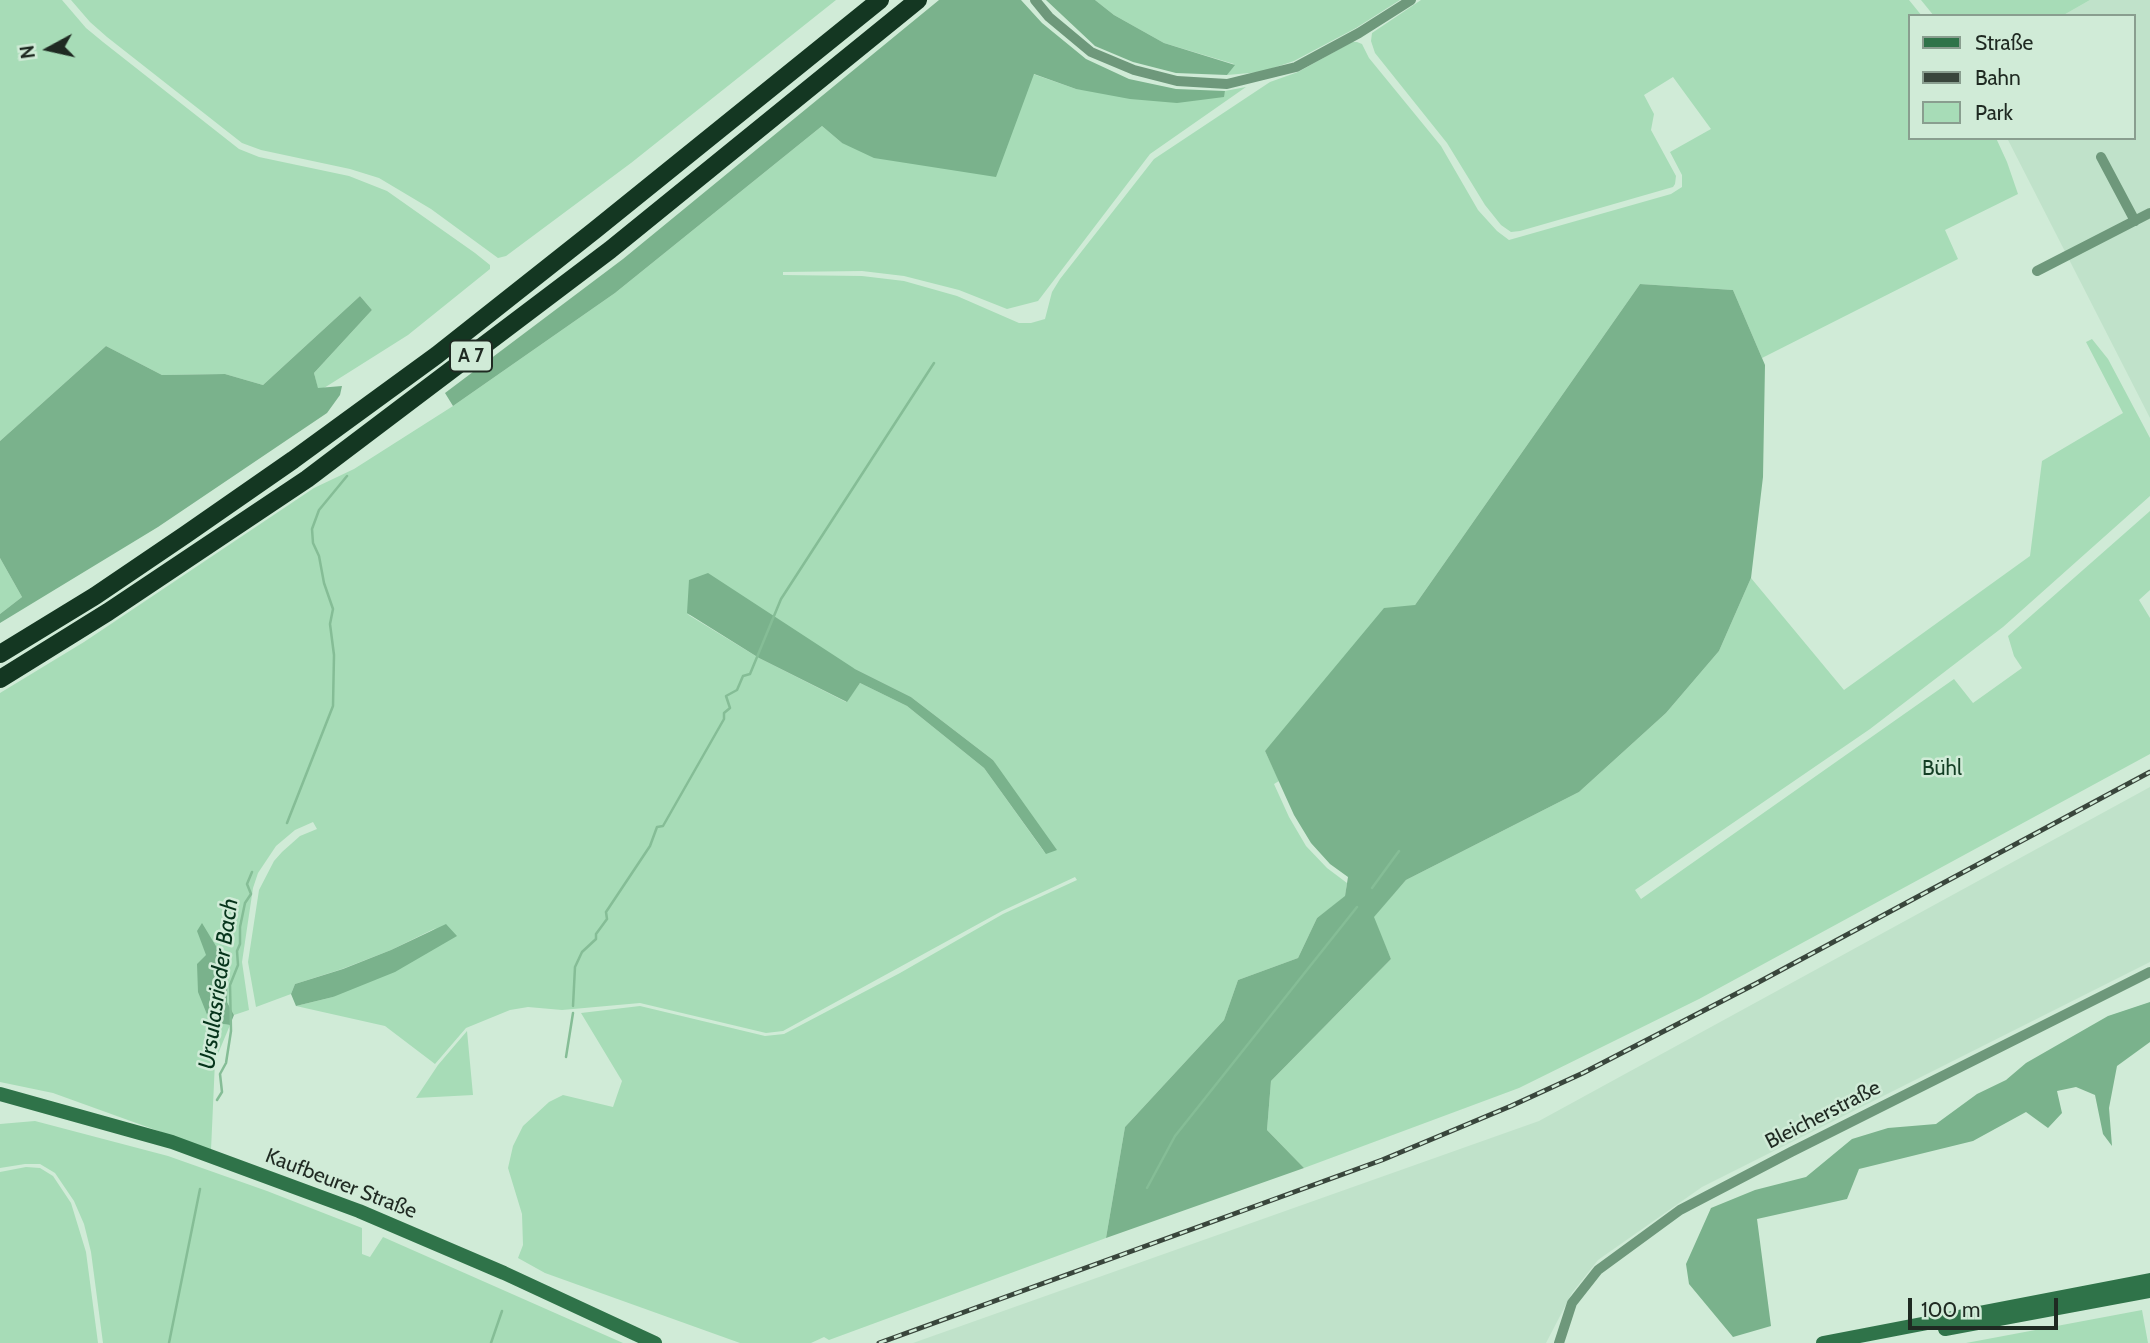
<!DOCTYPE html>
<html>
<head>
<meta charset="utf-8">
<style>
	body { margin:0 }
	#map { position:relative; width:2150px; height:1343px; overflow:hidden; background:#d0ebd7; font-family:Cabin,sans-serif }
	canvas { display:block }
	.legend { position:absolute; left:1908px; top:14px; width:228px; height:126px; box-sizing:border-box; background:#d0ebd7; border:2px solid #899e8f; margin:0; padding:9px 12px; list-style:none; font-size:21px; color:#1f2a22 }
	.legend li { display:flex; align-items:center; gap:14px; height:35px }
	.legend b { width:35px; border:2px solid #899e8f }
	.north { position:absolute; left:14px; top:14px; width:70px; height:70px; -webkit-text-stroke:5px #d0ebd7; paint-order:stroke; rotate:262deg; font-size:19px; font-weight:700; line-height:28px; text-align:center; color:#1f2a22 }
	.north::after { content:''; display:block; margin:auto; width:24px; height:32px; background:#1f2a22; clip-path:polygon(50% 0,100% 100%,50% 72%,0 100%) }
	.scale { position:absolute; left:1908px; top:1298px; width:150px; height:32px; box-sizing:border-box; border:4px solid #1f2a22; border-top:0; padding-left:9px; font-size:21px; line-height:24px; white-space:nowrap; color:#1f2a22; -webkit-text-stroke:5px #d0ebd7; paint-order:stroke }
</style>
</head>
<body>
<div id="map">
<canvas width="2150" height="1343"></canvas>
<ul class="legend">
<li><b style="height:9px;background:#2f7349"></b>Straße</li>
<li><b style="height:9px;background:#39463c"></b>Bahn</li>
<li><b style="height:19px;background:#a7dcb7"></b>Park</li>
</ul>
<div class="north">N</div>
<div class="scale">100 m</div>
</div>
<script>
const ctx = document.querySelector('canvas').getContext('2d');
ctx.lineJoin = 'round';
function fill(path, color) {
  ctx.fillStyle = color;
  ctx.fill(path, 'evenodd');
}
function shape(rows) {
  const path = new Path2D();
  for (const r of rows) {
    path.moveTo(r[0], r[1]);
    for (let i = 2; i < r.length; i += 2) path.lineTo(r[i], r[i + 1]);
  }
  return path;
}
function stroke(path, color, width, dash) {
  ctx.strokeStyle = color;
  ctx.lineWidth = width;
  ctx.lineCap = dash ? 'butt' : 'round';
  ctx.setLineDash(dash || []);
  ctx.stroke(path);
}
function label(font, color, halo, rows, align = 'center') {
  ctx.font = font + ' Cabin,sans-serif';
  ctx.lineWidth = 5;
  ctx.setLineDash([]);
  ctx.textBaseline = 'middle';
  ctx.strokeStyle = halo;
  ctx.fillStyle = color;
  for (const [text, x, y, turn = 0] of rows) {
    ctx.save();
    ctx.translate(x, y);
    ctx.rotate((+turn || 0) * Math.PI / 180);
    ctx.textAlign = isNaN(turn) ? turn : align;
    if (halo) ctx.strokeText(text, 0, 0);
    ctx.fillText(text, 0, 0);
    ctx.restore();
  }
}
fill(shape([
	[2090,0,2150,0,2150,418,2007,138,2134,138,2134,16,2062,16],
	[2150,787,2150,962,1702,1187,1598,1260,1572,1293,1546,1343,913,1343,1539,1121]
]), '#c0e2ca');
fill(shape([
	[0,0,62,0,86,28,103,42,239,149,259,157,349,176,387,191,475,253,490,265,490,269,408,335,324,388,318,389,314,373,372,310,360,296,263,385,225,374,162,375,106,346,0,441],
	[71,0,836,0,631,163,506,256,498,258,431,209,379,178,350,169,261,150,242,143,107,37,90,22],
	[1095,0,1400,0,1356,28,1294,61,1261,72,1227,75,1234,64,1164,43,1114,15],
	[1421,0,1909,0,1922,16,1910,16,1910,138,1996,138,2007,162,2018,194,1945,230,1958,259,1762,358,1733,290,1640,284,1415,605,1265,751,1279,781,1274,784,1289,817,1306,846,1327,868,1347,883,1345,897,1317,918,1298,958,1238,980,1224,1020,1125,1127,1106,1238,829,1340,824,1337,811,1343,740,1343,545,1273,518,1258,523,1245,522,1214,508,1168,513,1146,523,1126,549,1102,563,1095,613,1107,622,1081,581,1013,640,1006,765,1036,784,1034,900,973,1003,914,1077,880,1075,877,1002,911,783,1031,766,1033,640,1003,562,1010,528,1007,510,1010,466,1028,435,1064,385,1026,296,1006,333,997,436,928,391,950,342,969,295,984,291,994,256,1007,248,962,259,890,274,861,282,852,300,836,317,829,313,822,295,830,276,846,258,873,253,888,242,962,249,1010,234,1015,227,1002,228,966,221,956,207,955,210,1022,230,1025,215,1061,211,1150,53,1093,0,1082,0,693,84,642,314,488,354,469,453,406,615,293,822,126,842,143,1033,74,1076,89,1223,97,1225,91,1246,87,1150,154,1038,301,1007,309,959,290,904,276,862,271,783,272,783,275,862,276,904,281,957,296,1019,323,1031,323,1045,319,1052,292,1060,279,1154,159,1270,82,1298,72,1352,42,1357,42,1362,44,1369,58,1441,146,1478,210,1497,231,1509,240,1671,194,1682,187,1682,175,1670,152,1711,129,1673,77,1644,95,1654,114,1651,130,1676,176,1675,184,1673,187,1520,231,1511,232,1501,225,1485,205,1447,143,1375,53,1371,41,1372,33],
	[687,614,855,669,911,697,993,760,1045,853,984,768,907,706,860,683,846,702,759,658],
	[1921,0,2090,0,2062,16,1934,16],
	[2092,339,2108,359,2150,438,2150,496,2003,627,1870,729,1635,890,1641,899,1954,679,1973,703,2022,668,2014,656,2008,636,2150,511,2150,590,2139,600,2150,618,2150,754,1699,999,1519,1088,1304,1168,1267,1130,1271,1081,1391,959,1373,917,1406,880,1579,792,1666,713,1719,651,1751,578,1844,690,2030,556,2042,461,2123,413,2086,342],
	[0,558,22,597,0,614],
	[467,1031,473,1095,416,1098,438,1065],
	[35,1121,168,1156,267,1191,362,1228,362,1254,370,1257,383,1237,623,1343,103,1343,91,1252,84,1224,74,1201,55,1173,40,1164,25,1164,0,1168,0,1124],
	[26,1167,40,1168,53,1176,71,1203,86,1252,98,1343,0,1343,0,1172],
	[2142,1310,2148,1343,1966,1343]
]), '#a7dcb7');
fill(shape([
	[939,0,1021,0,1042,23,1086,59,1129,79,1176,89,1225,91,1224,97,1177,103,1130,99,1076,89,1034,74,996,177,874,158,842,143,822,126,615,293,453,406,445,393,623,259],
	[1046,0,1095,0,1114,15,1164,43,1235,65,1227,75,1176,73,1133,62,1095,46],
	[1640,284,1733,290,1765,365,1763,477,1751,578,1719,651,1666,713,1579,792,1406,880,1374,917,1391,959,1271,1081,1267,1130,1304,1168,1106,1238,1125,1127,1224,1020,1238,980,1298,958,1317,918,1345,896,1348,877,1330,864,1311,843,1294,815,1265,751,1384,608,1415,605],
	[360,296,372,310,314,373,318,388,342,386,340,395,327,413,158,527,0,623,0,614,22,597,0,558,0,441,106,346,162,375,225,374,263,385],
	[708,573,855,669,911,697,993,760,1057,850,1046,854,984,768,907,706,860,683,847,702,759,658,687,613,689,580],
	[202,923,228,966,227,1002,234,1015,230,1025,210,1022,198,992,197,964,206,955,197,931],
	[446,924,457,936,395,972,333,997,296,1006,291,994,295,984,343,969,391,950],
	[2150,1002,2150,1042,2117,1066,2109,1108,2112,1146,2103,1134,2095,1095,2076,1087,2057,1091,2062,1113,2048,1128,2026,1112,1973,1141,1859,1169,1847,1199,1757,1219,1771,1326,1733,1337,1689,1284,1686,1264,1711,1208,1755,1190,1806,1177,1852,1139,1888,1128,1936,1124,1977,1094,2006,1080,2026,1063,2108,1016]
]), '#7ab28c');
stroke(shape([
	[287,823,333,706,334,655,330,624,333,609,324,583,319,556,313,543,312,529,319,510,347,476],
	[1372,888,1399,851],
	[573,1006,575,967,582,952,596,939,596,934,607,919,606,912,650,846,657,827,663,826,724,719,724,713,730,708,726,696,737,690,743,676,750,674,781,599,934,363],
	[566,1057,573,1013],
	[217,1100,222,1092,220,1074,226,1063,231,1031,230,985,238,965,237,951,240,944,240,927,245,903,251,894,247,884,252,872],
	[1147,1188,1175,1136,1357,907],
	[169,1343,200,1189],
	[491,1343,502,1311]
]), '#85bd96', 2.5);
stroke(shape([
	[1035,0,1049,17,1091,52,1134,70,1177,81,1227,84,1296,67,1359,33,1411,0],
	[2101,157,2135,221],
	[2037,271,2150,213],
	[1559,1343,1572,1303,1598,1270,1680,1210,1791,1152,2150,972]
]), '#6e987b', 10);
stroke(shape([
	[0,1094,172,1142,359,1211,504,1273,655,1343],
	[1945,1329,2150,1291],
	[1823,1343,2150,1280]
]), '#2f7349', 14);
stroke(shape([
	[0,654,95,596,185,535,293,460,437,355,595,230,880,0],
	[0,679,108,612,307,479,610,250,918,0]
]), '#143722', 18);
const rail = shape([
	[879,1343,1382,1160,1511,1106,1583,1073,1757,983,2150,772]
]);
stroke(rail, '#39463c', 5);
stroke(rail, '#d0ebd7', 2.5, [8]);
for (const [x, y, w] of [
	[471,356,42]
]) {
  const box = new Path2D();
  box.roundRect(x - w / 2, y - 15.5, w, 31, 5);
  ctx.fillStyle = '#d0ebd7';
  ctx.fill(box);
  stroke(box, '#1f2a22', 2);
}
label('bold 19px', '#1f2a22', null, [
	["A 7",471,356]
]);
label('21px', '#143f25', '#d0ebd7', [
	["Bühl",1942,769]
]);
label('21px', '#1f2a22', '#d0ebd7', [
	["Bleicherstraße",1823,1115,-27],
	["Kaufbeurer Straße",341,1184,21]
]);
label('italic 23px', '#06341b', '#d0ebd7', [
	["Ursulasrieder Bach",219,984,-82]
]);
</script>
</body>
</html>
